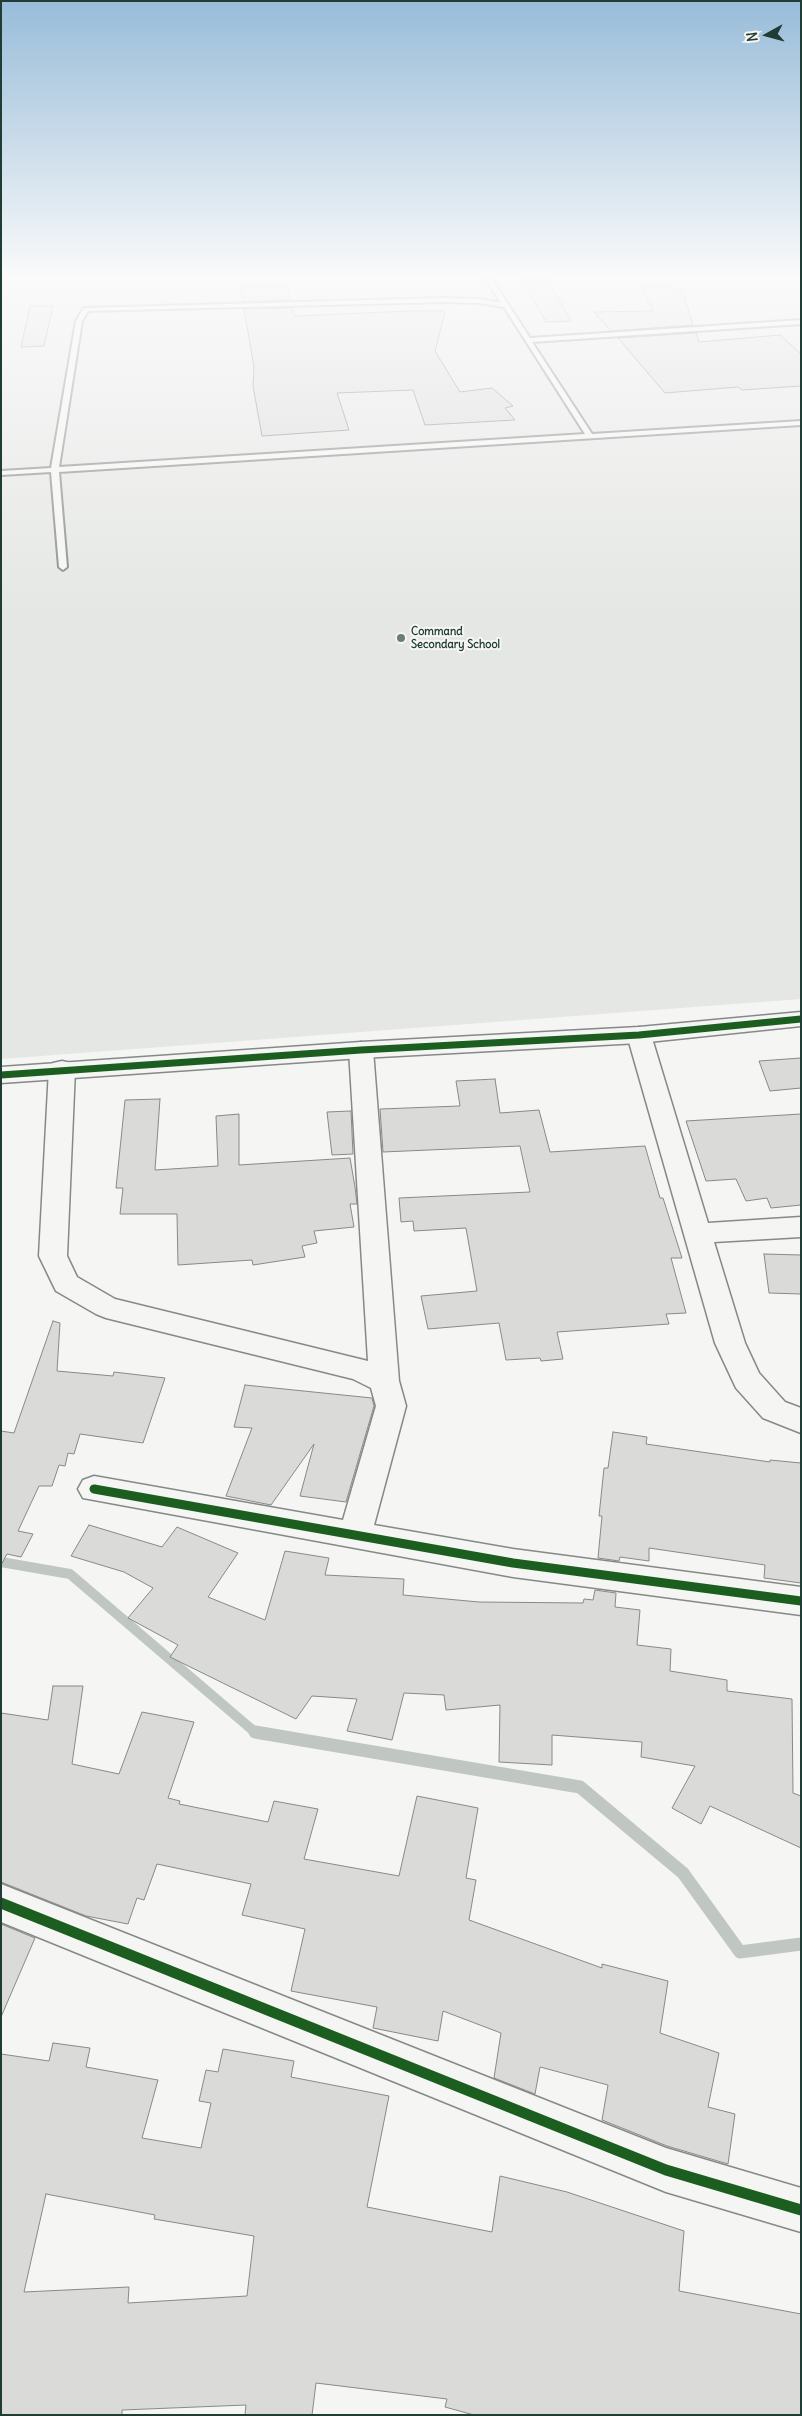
<!DOCTYPE html>
<html>
<head>
<meta charset="utf-8">
<style>
	body { margin:0 }
	#map { position:relative; width:802px; height:2416px; overflow:hidden; background:#f5f5f3; font-family:Delius,sans-serif }
	canvas { display:block }
	.frame { position:absolute; inset:0; border:2px solid #1f3d34; pointer-events:none }
	.north { position:absolute; left:742px; top:10px; width:50px; height:50px; -webkit-text-stroke:4px #f6f6f2; paint-order:stroke; rotate:263deg; font-size:14px; font-weight:700; line-height:20px; text-align:center; color:#1f3d34 }
	.north::after { content:''; display:block; margin:auto; width:18px; height:22px; background:#1f3d34; clip-path:polygon(50% 0,100% 100%,50% 72%,0 100%) }
</style>
</head>
<body>
<div id="map">
<canvas width="802" height="2416"></canvas>
<div class="frame"></div>
<div class="north">N</div>
</div>
<script>
const ctx = document.querySelector('canvas').getContext('2d');
ctx.lineJoin = 'round';
function fill(path, color) {
  ctx.fillStyle = color;
  ctx.fill(path, 'evenodd');
}
function shape(rows) {
  const path = new Path2D();
  for (const r of rows) {
    path.moveTo(r[0], r[1]);
    for (let i = 2; i < r.length; i += 2) path.lineTo(r[i], r[i + 1]);
  }
  return path;
}
function stroke(path, color, width, dash) {
  ctx.strokeStyle = color;
  ctx.lineWidth = width;
  ctx.lineCap = dash ? 'butt' : 'round';
  ctx.setLineDash(dash || []);
  ctx.stroke(path);
}
function label(font, color, halo, rows, align = 'center') {
  ctx.font = font + ' Delius,sans-serif';
  ctx.lineWidth = 4;
  ctx.setLineDash([]);
  ctx.textBaseline = 'middle';
  ctx.strokeStyle = halo;
  ctx.fillStyle = color;
  for (const [text, x, y, turn = 0] of rows) {
    ctx.save();
    ctx.translate(x, y);
    ctx.rotate((+turn || 0) * Math.PI / 180);
    ctx.textAlign = isNaN(turn) ? turn : align;
    if (halo) ctx.strokeText(text, 0, 0);
    ctx.fillText(text, 0, 0);
    ctx.restore();
  }
}
fill(shape([
	[1,278,801,278,801,999,1,1059]
]), '#e5e7e4');
stroke(shape([
	[1,1562,70,1574,256,1733]
]), '#c0c7c3', 10);
stroke(shape([
	[255,1732,580,1787,683,1873,740,1952,801,1944]
]), '#c0c7c3', 13);
const building = shape([
	[521,278,546,278,571,321,546,322,521,278],
	[287,285,291,300,243,302,241,287,287,285],
	[662,286,682,289,693,325,611,331,594,312,653,311,642,287,662,286],
	[30,306,53,306,44,346,21,347,30,306],
	[292,308,295,316,410,311,445,311,435,351,460,392,492,388,513,406,505,408,515,420,425,425,413,390,337,393,349,430,262,436,253,386,254,367,244,309,292,308],
	[696,333,699,342,780,335,801,354,801,386,742,390,738,387,665,393,618,338,696,333],
	[801,1058,801,1088,770,1091,759,1061,801,1058],
	[495,1079,500,1113,539,1110,550,1152,645,1146,660,1198,663,1198,682,1258,671,1258,686,1313,666,1314,669,1324,557,1332,563,1359,541,1361,540,1358,506,1360,499,1323,428,1329,421,1296,477,1291,466,1228,414,1231,413,1221,401,1222,399,1198,530,1192,520,1146,383,1152,380,1109,460,1106,456,1081,495,1079],
	[160,1099,155,1170,218,1166,216,1116,239,1114,239,1165,350,1158,355,1187,357,1204,350,1204,354,1227,314,1231,317,1243,302,1246,305,1257,253,1265,252,1260,178,1265,177,1214,120,1214,123,1188,116,1188,125,1100,160,1099],
	[351,1111,353,1154,332,1155,327,1112,351,1111],
	[801,1114,801,1205,771,1208,767,1198,746,1201,736,1179,706,1181,686,1121,801,1114],
	[764,1254,801,1255,801,1294,769,1293,764,1254],
	[53,1321,60,1323,57,1371,113,1376,114,1372,165,1378,143,1443,80,1434,74,1454,68,1453,65,1466,59,1465,52,1486,39,1486,18,1531,33,1534,21,1557,7,1554,1,1565,1,1431,14,1433,53,1321],
	[245,1385,372,1398,374,1406,346,1502,300,1496,314,1444,271,1505,226,1496,252,1428,234,1427,245,1385],
	[613,1432,647,1437,646,1444,770,1462,770,1460,801,1463,801,1583,764,1578,765,1565,649,1548,649,1561,620,1557,619,1561,598,1558,602,1516,599,1516,604,1468,608,1468,613,1432],
	[89,1525,162,1547,177,1527,238,1553,208,1597,265,1620,285,1551,329,1558,325,1575,404,1579,403,1595,479,1602,583,1603,584,1599,593,1600,595,1590,616,1593,615,1607,640,1610,637,1645,671,1649,670,1671,727,1680,727,1691,792,1699,793,1793,801,1796,801,1848,710,1806,701,1824,672,1808,695,1766,641,1757,642,1742,552,1735,552,1765,499,1762,500,1705,446,1710,444,1695,404,1693,392,1740,347,1731,357,1699,312,1696,296,1719,170,1657,178,1645,128,1618,153,1588,124,1572,71,1556,89,1525],
	[53,1686,83,1686,72,1764,119,1774,142,1712,194,1722,168,1798,180,1801,179,1804,268,1822,274,1801,318,1809,304,1859,399,1876,417,1796,478,1808,466,1878,476,1880,469,1920,602,1968,602,1964,668,1981,660,2033,719,2053,708,2107,735,2114,728,2164,667,2146,602,2120,608,2085,540,2067,535,2094,494,2078,501,2033,443,2011,438,2041,373,2028,377,2007,291,1991,305,1929,242,1915,251,1884,157,1864,144,1900,137,1898,128,1924,86,1916,1,1882,1,1713,48,1720,53,1686],
	[1,1924,35,1938,1,2017,1,1924],
	[53,2043,90,2048,86,2067,158,2080,142,2138,201,2148,211,2103,199,2101,206,2070,218,2072,223,2049,294,2061,291,2077,389,2096,367,2207,492,2232,500,2176,567,2192,684,2231,679,2291,801,2314,801,2415,474,2415,445,2407,447,2399,316,2383,312,2415,245,2415,246,2405,122,2410,122,2415,1,2415,1,2054,49,2061,53,2043],
	[46,2194,155,2215,154,2219,254,2236,247,2296,128,2303,129,2287,24,2292,46,2194]
]);
fill(building, '#dadbd9');
stroke(building, '#858a88', 1);
const service = shape([
	[485,278,491,278,530,338,801,320,801,324,532,342,592,434,801,421,801,425,59,472,67,567,63,570,59,567,51,472,1,475,1,471,51,468,76,321,84,308,444,298,479,299,501,303,485,278],
	[444,302,479,303,504,307,585,434,59,467,82,321,88,311,444,302]
]);
const minor = shape([
	[639,1027,648,1030,651,1035,708,1223,801,1217,801,1237,714,1242,745,1343,759,1373,785,1402,801,1408,801,1433,763,1418,736,1388,715,1343,627,1035,630,1030,639,1027],
	[361,1042,370,1045,373,1050,399,1381,406,1406,374,1525,513,1549,801,1587,801,1615,513,1577,83,1498,78,1489,83,1480,94,1476,343,1520,376,1406,371,1388,353,1379,106,1318,96,1314,56,1291,39,1256,49,1069,53,1063,62,1061,71,1063,75,1069,67,1256,77,1277,115,1299,368,1361,349,1050,352,1045,361,1042],
	[1,1884,666,2148,801,2188,801,2232,666,2192,1,1922,1,1884]
]);
const tertiary = shape([
	[801,1012,801,1026,639,1043,361,1058,1,1083,1,1067,361,1042,639,1027,801,1012]
]);
stroke(service, '#858a88', 4);
stroke(minor, '#858a88', 3);
stroke(tertiary, '#858a88', 3);
fill(service, '#f5f5f3');
fill(minor, '#f5f5f3');
fill(tertiary, '#f5f5f3');
stroke(shape([
	[1,1075,361,1050,639,1035,801,1019]
]), '#1b5e20', 7);
stroke(shape([
	[94,1489,513,1563,801,1601]
]), '#1b5e20', 9);
stroke(shape([
	[1,1903,666,2170,801,2210]
]), '#1b5e20', 11);
const sky = ctx.createLinearGradient(0, 0, 0, 616);
sky.addColorStop(0, '#98bcd9');
sky.addColorStop(0.45, '#fafafa');
sky.addColorStop(1, '#fafafa00');
ctx.fillStyle = sky;
ctx.fillRect(0, 0, 802, 616);
for (const [x, y, r, color] of [
	[401,638,5,"#6a7d77"]
]) {
  const dot = new Path2D();
  dot.arc(x, y, r, 0, 2 * Math.PI);
  ctx.fillStyle = color;
  ctx.fill(dot);
  stroke(dot, '#f6f6f2', 2);
}
label('bold 11px', '#1f3d34', '#f6f6f2', [
	["Command",411,632],
	["Secondary School",411,645]
], 'left');
</script>
</body>
</html>
